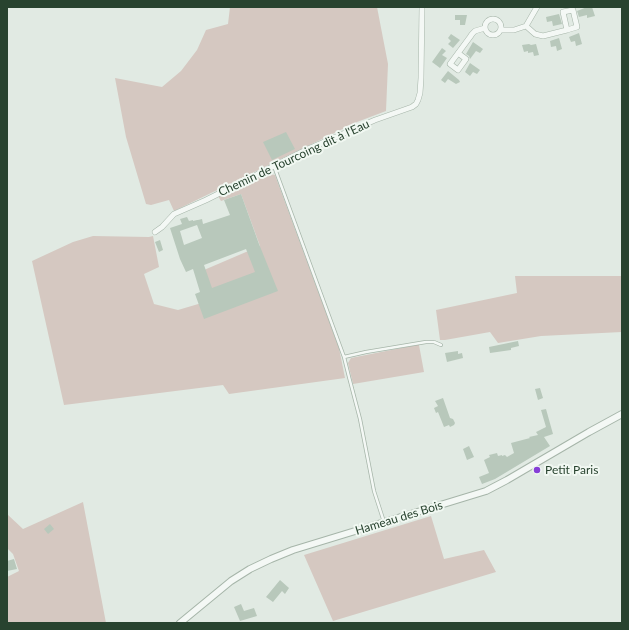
<!DOCTYPE html>
<html>
<head>
<meta charset="utf-8">
<style>
	body { margin:0 }
	#map { position:relative; width:629px; height:630px; overflow:hidden; background:#e1eae3; font-family:Lato,sans-serif }
	canvas { display:block }
	.frame { position:absolute; inset:0; border:8px solid #28432f; pointer-events:none }
</style>
</head>
<body>
<div id="map">
<canvas width="629" height="630"></canvas>
<div class="frame"></div>
</div>
<script>
const ctx = document.querySelector('canvas').getContext('2d');
ctx.lineJoin = 'round';
function fill(path, color) {
  ctx.fillStyle = color;
  ctx.fill(path, 'evenodd');
}
function shape(rows) {
  const path = new Path2D();
  for (const r of rows) {
    if (r.length === 3) {
      path.moveTo(r[0] + r[2], r[1]);
      path.arc(r[0], r[1], r[2], 0, 2 * Math.PI);
      continue;
    }
    path.moveTo(r[0], r[1]);
    for (let i = 2; i < r.length; i += 2) path.lineTo(r[i], r[i + 1]);
  }
  return path;
}
function stroke(path, color, width, dash) {
  ctx.strokeStyle = color;
  ctx.lineWidth = width;
  ctx.lineCap = dash ? 'butt' : 'round';
  ctx.setLineDash(dash || []);
  ctx.stroke(path);
}
function label(font, color, halo, rows, align = 'center') {
  ctx.font = font + ' Lato,sans-serif';
  ctx.lineWidth = 4;
  ctx.setLineDash([]);
  ctx.textBaseline = 'middle';
  ctx.strokeStyle = halo;
  ctx.fillStyle = color;
  for (const [text, x, y, turn = 0] of rows) {
    ctx.save();
    ctx.translate(x, y);
    ctx.rotate((+turn || 0) * Math.PI / 180);
    ctx.textAlign = isNaN(turn) ? turn : align;
    if (halo) ctx.strokeText(text, 0, 0);
    ctx.fillText(text, 0, 0);
    ctx.restore();
  }
}
fill(shape([
	[230,7,377,7,388,64,386,111,357,122,174,211,169,200,151,205,146,204,126,137,115,78,162,87,181,71,197,50,206,30,228,24],
	[265,173,275,175,339,348,345,378,229,394,223,385,64,405,32,261,73,242,93,236,149,237,153,236,159,267,144,274,154,304,178,310,205,302,197,273,260,246,241,194,221,201,218,196],
	[515,276,622,276,622,332,541,336,498,343,490,332,445,340,440,340,436,310,517,293],
	[416,345,419,345,424,372,353,384,348,363,351,358],
	[83,502,106,623,7,623,7,577,19,571,13,554,7,548,7,514,23,529],
	[431,516,444,559,484,550,496,572,333,621,304,555]
]), '#d5c8c1');
fill(shape([
	[587,7,592,7,595,16,587,18,587,15,579,17,577,11],
	[559,14,562,24,553,26,552,21,547,22,546,17],
	[455,15,467,15,465,25,460,25,460,20,455,20],
	[579,33,582,44,576,46,575,41,571,42,569,37],
	[451,34,460,40,453,48,448,44,451,41,448,38],
	[559,38,562,49,557,51,556,46,551,47,550,41],
	[473,42,483,49,480,53,476,51,470,59,469,56,466,54],
	[529,44,531,45,536,44,539,55,534,56,533,52,528,53,528,51,524,52,522,45],
	[442,48,446,51,442,55,447,58,440,68,436,65,438,61,436,65,432,62],
	[470,63,480,70,477,74,473,72,470,76,465,72],
	[448,71,459,80,460,82,456,84,448,79,445,83,441,80],
	[286,132,295,149,272,160,263,142],
	[241,194,259,244,278,291,204,319,195,294,200,292,193,269,186,272,180,259,170,228,182,224,180,219,187,217,189,221,193,220,193,221,197,220,198,220,202,219,203,224,230,215,224,200],
	[197,225,202,238,184,245,180,231],
	[246,249,255,272,212,288,204,265],
	[160,240,163,250,159,252,155,242],
	[518,341,519,346,511,348,511,350,490,353,489,347],
	[458,351,458,354,462,353,463,358,447,362,445,353],
	[540,388,543,398,538,400,535,389],
	[443,398,450,418,453,419,455,423,454,425,450,427,449,425,444,427,438,412,436,413,434,408,438,406,435,401],
	[546,409,553,434,544,437,550,446,495,479,482,484,479,477,489,473,484,460,490,457,489,455,497,453,498,456,502,455,502,456,505,455,507,457,514,453,511,443,530,438,529,437,538,435,536,432,546,427,541,410],
	[469,446,474,457,467,460,463,449],
	[50,524,54,529,48,534,44,529],
	[14,559,17,569,7,571,7,561],
	[280,580,289,588,285,594,282,591,273,602,266,597],
	[241,604,244,611,254,608,257,616,240,621,234,607]
]), '#b8c8bb');
const service = shape([
	[274,166,344,357,349,377,360,419,374,491,384,522],
	[344,357,366,352,426,342,434,342,441,345]
]);
const minor = shape([
	[493,27,8],
	[526,26,535,34,543,36,567,30,577,27,573,10,563,12,567,30],
	[501,30,514,30,526,26,537,7],
	[458,53,466,59,458,70,450,64,470,37,472,34,475,31,485,28],
	[155,232,162,227,174,214,206,200,308,149,375,120,412,107,416,104,418,100,420,93,421,78,422,7]
]);
const tertiary = shape([
	[180,623,231,581,250,569,271,559,293,550,486,491,507,480,589,432,622,414]
]);
stroke(service, '#a6b5a9', 4);
stroke(minor, '#a6b5a9', 6);
stroke(tertiary, '#a6b5a9', 8);
stroke(service, '#f4f8f5', 2.5);
stroke(minor, '#f4f8f5', 5);
stroke(tertiary, '#f4f8f5', 6);
for (const [x, y, r, color] of [
	[537,470,4,"#863ed7"]
]) {
  const dot = new Path2D();
  dot.arc(x, y, r, 0, 2 * Math.PI);
  ctx.fillStyle = color;
  ctx.fill(dot);
  stroke(dot, '#f1f8f2', 1.5);
}
label('12px', '#28432f', '#f1f8f2', [
	["Chemin de Tourcoing dit à l'Eau",294,158,-25],
	["Hameau des Bois",399,518,-17]
]);
label('12px', '#28432f', '#f1f8f2', [
	["Petit Paris",545,470]
], 'left');
</script>
</body>
</html>
